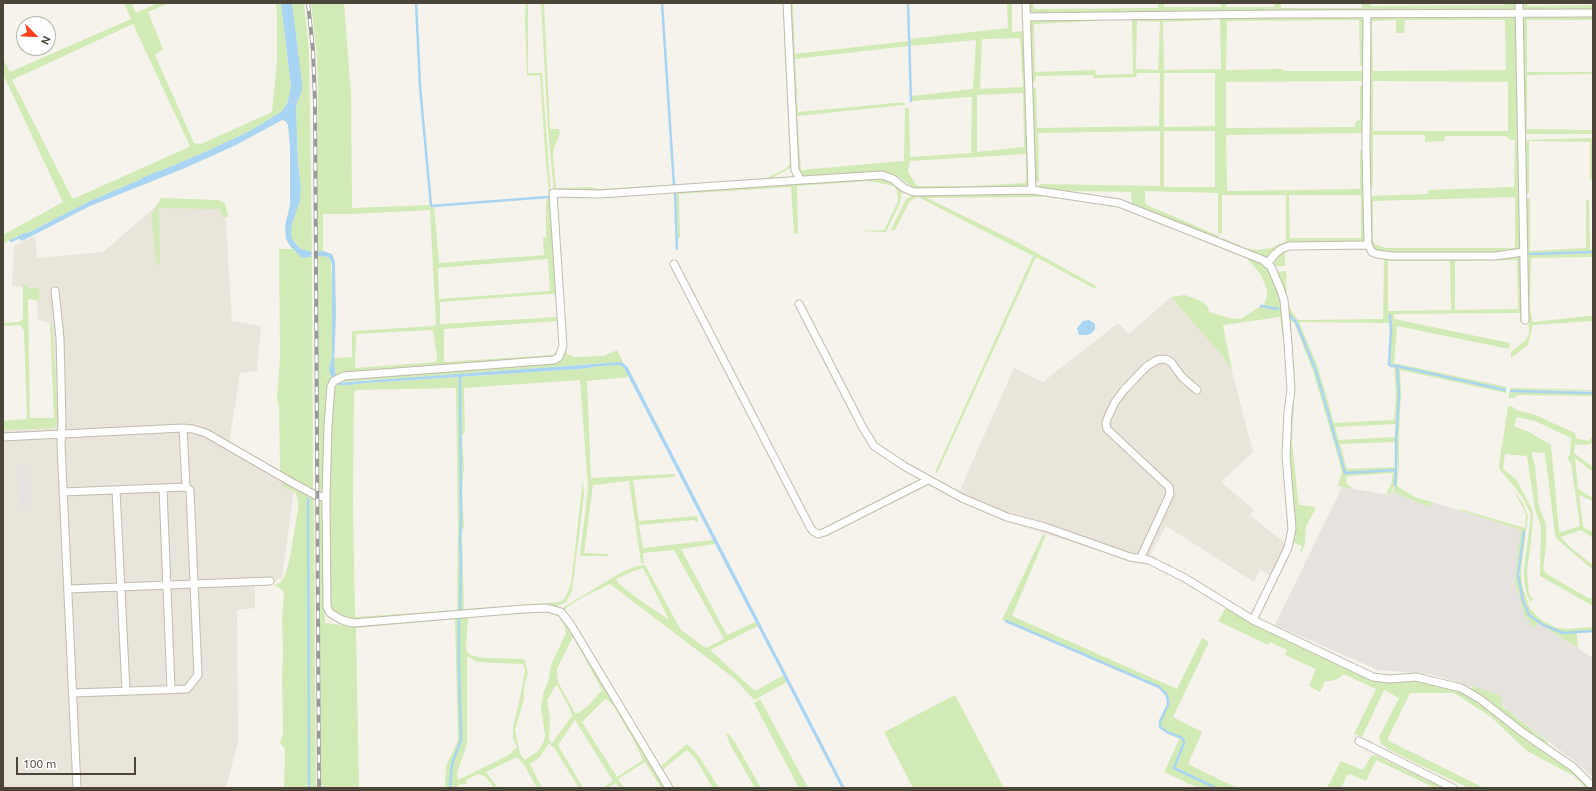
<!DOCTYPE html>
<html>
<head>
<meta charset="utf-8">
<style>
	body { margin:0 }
	#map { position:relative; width:1596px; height:791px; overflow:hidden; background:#f6f3ec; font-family:Ubuntu,sans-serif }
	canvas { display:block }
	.frame { position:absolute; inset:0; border:4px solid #4b4439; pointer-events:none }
	.north { position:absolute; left:16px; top:16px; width:40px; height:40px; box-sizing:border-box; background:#fff; border:1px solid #b7b4b0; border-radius:50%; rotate:114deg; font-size:11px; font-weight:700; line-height:16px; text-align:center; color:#4b4439 }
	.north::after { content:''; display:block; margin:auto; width:14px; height:18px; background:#fc3f1d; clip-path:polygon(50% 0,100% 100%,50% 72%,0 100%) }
	.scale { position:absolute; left:16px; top:757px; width:120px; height:18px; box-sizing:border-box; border:2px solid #4b4439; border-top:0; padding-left:5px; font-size:12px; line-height:14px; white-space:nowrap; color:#4b4439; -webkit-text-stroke:3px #fff; paint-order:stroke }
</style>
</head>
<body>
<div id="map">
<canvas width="1596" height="791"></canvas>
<div class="frame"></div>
<div class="north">N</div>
<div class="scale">100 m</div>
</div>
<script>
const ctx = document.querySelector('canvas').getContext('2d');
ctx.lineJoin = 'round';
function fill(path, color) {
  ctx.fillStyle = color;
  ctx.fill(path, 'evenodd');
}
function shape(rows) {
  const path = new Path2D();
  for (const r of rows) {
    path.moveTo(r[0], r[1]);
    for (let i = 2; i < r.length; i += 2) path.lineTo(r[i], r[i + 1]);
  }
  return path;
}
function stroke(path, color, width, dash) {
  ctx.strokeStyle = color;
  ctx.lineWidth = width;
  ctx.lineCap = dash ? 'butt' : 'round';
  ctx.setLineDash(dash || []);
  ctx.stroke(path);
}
fill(shape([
	[162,201,225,207,232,321,261,326,257,371,240,373,229,444,294,490,282,577,268,586,255,586,255,608,237,610,238,742,226,788,3,788,3,427,55,424,51,323,38,320,36,288,12,286,14,246,35,236,37,258,103,252],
	[1171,297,1224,358,1232,371,1253,452,1221,482,1254,510,1250,515,1287,545,1272,576,1260,570,1254,582,1166,526,1149,557,1129,560,1004,521,956,499,1014,368,1043,382,1118,323,1129,334]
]), '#eae5da');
fill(shape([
	[1342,487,1389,495,1391,491,1429,507,1432,502,1522,530,1515,580,1524,615,1535,628,1538,623,1593,658,1593,778,1578,764,1507,710,1502,704,1501,696,1430,674,1378,670,1275,625]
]), '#e6e2dd');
fill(shape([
	[124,3,131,3,136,13,158,3,169,3,148,12,163,49,155,55,194,143,201,144,272,112,277,62,277,11,276,3,281,3,291,87,287,104,281,112,248,132,207,151,90,201,18,238,16,236,13,239,3,244,3,235,63,202,3,74,3,59,10,72,131,19],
	[133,24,189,144,189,147,75,198,72,198,12,80],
	[292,3,304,3,309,50,312,252,301,249,296,244,292,239,291,232,292,224,300,201,301,188,298,162,296,110,297,103,302,91],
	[311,3,344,3,351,94,352,208,429,205,430,208,434,207,439,263,544,255,543,238,546,237,546,202,549,196,544,137,540,75,527,76,525,19,526,3,528,3,528,73,542,73,551,196,562,347,556,357,336,376,334,366,334,358,352,357,352,331,434,326,436,324,430,210,352,214,323,214,323,251,316,252,318,88,317,58],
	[548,259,550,291,439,299,438,268],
	[550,294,556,294,557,317,440,324,440,302],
	[558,321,559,345,557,351,552,355,444,362,444,329],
	[433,330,437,358,436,362,355,368,356,334],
	[541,3,544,3,550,129,559,129,560,133,554,148,553,156,556,188,591,187,597,189,673,185,673,187,593,192,554,192,548,129],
	[783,3,786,3,792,167,766,181,676,187,676,185,765,179,787,168,790,164],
	[789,3,793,3,795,54,908,41,908,46,795,59,798,112,905,102,905,105,797,116,801,170,904,161,905,108,909,108,910,157,971,153,972,97,912,101,912,96,973,89,976,40,910,46,910,39,1008,28,1007,3,1012,3,1012,32,1024,31,1029,183,1028,185,1026,187,915,189,900,178,883,173,802,177,798,170],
	[1020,38,1023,87,980,89,982,39],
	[1023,93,1024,147,977,152,977,95],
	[1026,154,1026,180,1025,183,971,186,917,186,908,172,910,161],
	[1028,3,1033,3,1034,9,1158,8,1158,3,1164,3,1164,7,1221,7,1221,3,1226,3,1226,7,1274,7,1274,3,1281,3,1281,8,1362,8,1362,3,1371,3,1371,6,1505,5,1505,3,1517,3,1514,10,1029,16],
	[1522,3,1526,3,1529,6,1593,5,1593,11,1524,10,1522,8],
	[1513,15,1517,17,1520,249,1494,253,1409,254,1378,252,1372,248,1369,196,1428,194,1428,190,1514,187,1515,140,1510,140,1506,136,1445,136,1444,141,1425,142,1425,135,1373,135,1373,187,1369,188,1369,17],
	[1396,20,1396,33,1404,33,1405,20,1505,20,1506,70,1373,71,1372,21],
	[1373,81,1508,82,1508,131,1373,131],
	[1515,197,1515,248,1386,248,1375,244,1373,241,1373,201],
	[1593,15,1593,20,1527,20,1527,72,1593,72,1593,74,1527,75,1527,129,1593,130,1593,134,1526,134,1524,132,1521,18,1524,16],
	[1214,16,1214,20,1163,22,1164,70,1221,69,1220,16,1362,17,1363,18,1365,65,1360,66,1359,20,1227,21,1226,70,1282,69,1284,71,1365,71,1365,81,1226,82,1226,128,1355,127,1356,121,1360,120,1360,86,1365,85,1364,133,1226,135,1227,191,1360,189,1360,150,1364,150,1365,241,1363,243,1290,244,1265,258,1222,242,1223,238,1245,248,1256,250,1272,248,1286,241,1286,195,1222,195,1222,233,1219,234,1218,232,1218,193,1145,191,1145,202,1147,205,1219,236,1218,241,1132,204,1131,192,1070,191,1066,193,1037,188,1040,184,1160,186,1160,131,1038,133,1039,181,1035,183,1031,88,1036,88,1037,128,1159,126,1160,73,1137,73,1136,77,1094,78,1092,75,1036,76,1035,82,1031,82,1030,21,1033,19,1095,17,1095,21,1034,24,1035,72,1095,70,1096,75,1133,74,1132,20,1098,20,1098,17],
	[1137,21,1160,22,1158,70,1136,69],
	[1164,73,1215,73,1215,126,1164,127],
	[1164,131,1215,131,1215,187,1164,187],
	[1289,195,1361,195,1361,238,1290,238],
	[1593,138,1593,179,1590,180,1590,142,1529,141,1529,193,1524,193,1523,140],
	[875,179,890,181,901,190,902,193,900,203,886,232,858,231,884,230,898,201,897,191,894,186,869,181,797,186,798,233,794,234,791,187,679,194,680,238,678,238,676,191],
	[1034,193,1047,195,1041,197,927,198,1019,243,1096,286,1095,289,1036,257,937,473,935,472,1033,256,918,197,910,201,895,230,891,230,906,199,915,194],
	[557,196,567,354,574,357,604,356,617,350,624,364,604,363,437,376,339,382,339,385,349,385,366,383,459,377,460,388,459,410,460,433,460,612,353,620,341,617,330,609,329,511,332,392,338,380,562,359,565,351],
	[456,388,458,528,457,610,355,617,353,503,354,392,356,390],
	[161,198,218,200,225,203,228,217,222,217,221,209,159,208,160,265,157,265,151,215],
	[1524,198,1530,198,1530,251,1586,248,1586,200,1589,200,1590,249,1593,249,1593,251,1530,253,1530,255,1593,253,1593,257,1531,258,1530,310,1533,322,1589,316,1593,316,1593,321,1533,325,1528,345,1511,358,1511,353,1513,350,1525,341,1529,334],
	[1366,246,1366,250,1287,250,1285,251,1285,266,1276,266,1274,263,1276,256,1287,248],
	[279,249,293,249,302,258,312,256,313,491,280,472,279,407,277,399,280,356],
	[1518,255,1521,256,1523,319,1520,321,1520,313,1394,314,1394,319,1510,343,1509,349,1397,326,1394,363,1507,387,1506,389,1392,365,1390,362,1391,326,1390,314,1389,315,1389,323,1299,322,1318,367,1334,423,1394,420,1396,395,1394,367,1396,367,1398,395,1396,424,1335,427,1339,440,1395,437,1395,442,1340,444,1347,469,1396,467,1396,469,1345,472,1317,371,1297,322,1287,312,1277,272,1286,271,1287,304,1298,320,1383,319,1384,256],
	[1517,260,1518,309,1455,310,1455,261],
	[1388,261,1450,261,1451,310,1388,311],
	[319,256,329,257,331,262,333,307,332,356,330,366,330,374,332,378,327,388,326,405,323,493,318,494,316,257],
	[1245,256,1262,262,1272,271,1285,314,1289,381,1280,317,1223,325,1232,371,1224,358,1171,297,1185,295,1203,302,1208,307,1209,312,1229,318,1241,319,1264,304,1267,297,1267,290,1261,275],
	[23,285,28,285,28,288,39,288,40,301,28,299,30,418,54,418,50,323,52,323,58,422,54,428,3,430,3,421,27,419,24,331,20,325,3,326,3,323,19,322,23,319],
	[1288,315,1296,323,1315,371,1344,473,1396,471,1393,488,1389,495,1387,494,1388,489,1391,485,1393,473,1347,476,1346,483,1353,489,1338,486,1342,472,1334,443,1313,371,1294,322,1291,322,1295,386,1292,441,1297,490,1299,505,1315,507,1315,510,1306,526,1305,543,1302,552,1300,551,1302,546,1292,542,1289,467],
	[620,365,624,368,629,377,587,381,591,478,674,474,675,475,674,477,633,480,639,521,697,516,698,521,696,522,694,520,639,525,643,548,713,540,715,544,681,549,727,635,755,622,758,626,710,650,755,691,784,675,787,682,754,700,735,679,610,584,581,598,565,609,654,758,659,763,656,761,564,611,564,607,622,572,637,566,645,565,681,630,706,648,724,639,674,550,643,553,644,564,641,563,629,481,593,485,584,553,608,554,608,556,580,556,588,488,580,380,464,388,465,432,462,436,464,467,462,490,464,525,462,534,464,609,560,602,565,598,571,584,583,479,584,495,572,591,566,602,555,607,461,612,461,377,580,369,600,366],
	[643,568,669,620,637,598,619,584,616,579,631,572],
	[1398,367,1506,391,1506,393,1400,370,1401,394,1399,434,1399,465,1397,486,1417,498,1432,502,1429,507,1393,492,1398,469,1396,438,1399,395],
	[1510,388,1593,390,1593,391,1511,390],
	[1509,392,1593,393,1593,396,1517,395,1514,398,1509,398],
	[1508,406,1513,407,1516,410,1533,414,1575,433,1576,438,1578,439,1589,441,1593,435,1593,443,1585,445,1575,444,1574,453,1593,467,1593,472,1575,458,1578,489,1593,498,1593,501,1579,495,1583,525,1584,528,1593,532,1593,538,1581,530,1561,537,1570,547,1593,565,1593,570,1557,539,1555,534,1545,453,1533,452,1532,455,1535,467,1539,507,1546,524,1546,546,1543,569,1547,574,1590,599,1593,595,1593,606,1540,576,1541,527,1535,509,1527,456,1505,454,1503,469,1516,479,1532,509,1533,515,1531,543,1527,570,1529,594,1533,599,1531,602,1527,595,1524,582,1524,568,1531,515,1523,498,1508,479,1500,470,1499,465],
	[1517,417,1535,421,1571,438,1570,455,1567,457,1571,464,1580,526,1561,532,1559,530,1551,445,1529,432,1514,426],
	[284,483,308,494,307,582,309,788,284,788,285,749,280,743,283,734,282,672,283,655,282,619,284,592,274,584,280,583,285,576,290,558,298,509,298,500,295,492,282,486],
	[1514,492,1523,503,1528,516,1521,571,1522,585,1530,609,1543,621,1557,628,1567,629,1593,627,1593,631,1563,633,1544,625,1530,615,1526,609,1519,581,1524,532,1518,566,1518,582,1525,609,1529,616,1538,623,1534,628,1524,615,1515,580,1521,530,1459,510,1460,509,1525,528,1526,515,1524,509],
	[309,495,314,497,316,788,310,788],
	[319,498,323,500,325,623,352,626,460,616,458,618,458,668,461,740,451,764,450,788,445,788,446,766,458,740,455,619,356,628,359,788,321,788],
	[1043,534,1046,535,1012,616,1177,689,1202,638,1209,642,1173,717,1202,732,1188,764,1237,788,1217,788,1175,767,1185,743,1184,740,1183,738,1167,732,1161,727,1160,721,1168,705,1169,700,1166,693,1159,686,1002,620],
	[1226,607,1373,679,1421,680,1461,691,1470,695,1569,766,1590,788,1586,788,1574,776,1527,751,1491,717,1454,693,1410,693,1388,738,1389,741,1484,788,1469,788,1416,763,1388,749,1381,743,1379,737,1399,698,1384,690,1362,737,1354,734,1376,689,1343,674,1339,678,1334,680,1330,681,1325,681,1320,692,1309,686,1316,669,1285,655,1287,650,1270,642,1268,645,1218,621],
	[544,610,561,615,666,788,661,788,645,762,618,779,624,788,619,788,616,783,608,788,603,788,613,781,575,720,558,745,583,788,579,788,555,749,549,743,540,757,530,764,542,788,537,788,523,763,517,757,486,772,498,788,494,788,485,776,478,774,466,780,467,783,465,784,458,785,457,788,451,788,452,764,462,740,459,667,460,619,462,616],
	[543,612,550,613,559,617,564,625,566,633,551,665,549,679,543,694,541,707,545,735,544,741,538,751,525,760,520,754,515,730,524,699,524,688,528,673,525,661,523,659,483,658,471,655,466,650,467,627,469,616],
	[573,637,602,690,587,707,578,713,575,713,558,682,557,669],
	[467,656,478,662,522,664,524,665,525,671,519,702,513,727,513,739,517,747,509,755,458,780,457,773,467,744],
	[557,685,570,709,572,716,552,743,549,740,550,718,547,701,555,686],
	[605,699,606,699,613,705,634,741,643,760,617,777,582,722],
	[1543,626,1563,634,1577,633,1578,648],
	[1472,686,1501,696,1503,707,1548,742,1546,745,1483,697,1471,691],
	[955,695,1004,788,913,788,884,732],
	[760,699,808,788,799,788,754,703],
	[728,733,736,744,761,788,755,788,732,748,726,734],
	[1180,738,1182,739,1184,743,1173,768,1215,788,1198,788,1164,772],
	[687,744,698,755,719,788,713,788,695,758,687,750,662,770,673,788,670,788,660,767],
	[1375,755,1377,756,1444,788,1435,788,1376,760,1366,781,1350,774,1347,775,1341,788,1327,788,1341,761,1363,770,1371,756]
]), '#d2eab5');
fill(shape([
	[17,465,25,465,26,509,19,510]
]), '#e5e3e0');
fill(shape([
	[281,3,292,3,302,83,302,91,297,103,296,110,298,162,301,188,300,201,292,224,291,232,292,239,296,244,301,249,312,252,311,257,302,258,290,246,286,239,285,226,290,205,290,148,288,125,285,121,282,120,236,145,185,168,90,206,22,241,18,238,90,201,207,151,248,132,281,112,287,104,291,87],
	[323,251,332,254,335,262,336,315,334,365,336,376,332,378,329,370,332,356,332,264,329,257,319,256,316,257,316,252],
	[1089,320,1095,324,1095,329,1092,333,1087,335,1079,335,1077,328,1083,321],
	[621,362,627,366,845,788,841,787,624,368,620,365,600,366,580,369,366,383,349,385,339,385,335,383]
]), '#a9d4f2');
stroke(shape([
	[416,3,420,86,431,206,548,197],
	[662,3,674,186],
	[908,3,911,101],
	[143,179,160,172],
	[675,192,677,249],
	[11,241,26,234],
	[1530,254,1593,252],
	[1261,306,1278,309],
	[1288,314,1296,322,1316,371,1345,473,1396,470],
	[1390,315,1391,329,1389,364,1391,366,1397,366],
	[1511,391,1593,393],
	[1395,485,1396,470,1396,438,1399,395,1397,366,1505,390],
	[308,499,309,788],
	[1524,532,1518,575,1523,601,1529,615,1543,625,1563,633,1593,631],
	[460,609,461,559,460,539,461,518,460,377],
	[1006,621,1159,687,1166,694,1168,700,1168,705,1160,721,1160,727,1167,732,1182,738,1184,741,1184,743,1174,768,1216,788],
	[450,788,452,764,461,740,459,667,459,618,461,616]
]), '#a9d4f2', 2.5);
const minor = shape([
	[787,3,795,170,800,179,803,180,882,175,893,179,904,188,914,192,1032,190,1119,203,1263,260,1271,267,1280,288,1284,300,1288,343,1291,390,1288,412,1286,456,1292,529,1288,548,1253,620],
	[1026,3,1032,190],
	[1519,3,1525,320],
	[1367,14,1366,150,1368,245,1372,252,1377,254,1392,256,1495,256,1523,252],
	[1026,17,1278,14,1593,13],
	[674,264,810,527,813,531,818,534,825,532,928,480],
	[1267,264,1274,255,1281,249,1289,246,1368,245],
	[55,291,60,338,62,422,61,445,77,788],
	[799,304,863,428,874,446,904,466,962,498,1007,517,1045,527,1130,557,1149,560,1185,578,1253,620,1373,677,1389,679,1416,677,1461,688,1480,699,1522,732,1573,767,1593,787],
	[183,428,193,429,206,433,291,482,317,496,326,497],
	[3,437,183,428,186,487,63,492],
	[163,488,171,689],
	[116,490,126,691],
	[1141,557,1170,494,1169,487,1107,429,1106,423,1108,417,1115,402,1124,390,1147,366,1157,360,1165,359,1171,362,1182,377,1197,390],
	[68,589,270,581],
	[73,693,187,689,198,675,190,490,186,487],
	[1359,741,1453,788],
	[669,788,571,625,561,612,547,608,524,609,353,623,342,620,330,613,327,607,326,497,328,426,331,386,334,381,344,376,554,360,559,357,563,346,553,193,600,194,803,180]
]);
stroke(minor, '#c2bbae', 9);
stroke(minor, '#fff', 7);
const rail = shape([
	[308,3,313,50,315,102,319,788]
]);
stroke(rail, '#9a9a9a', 4);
stroke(rail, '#fff', 2.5, [8]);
</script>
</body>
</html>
